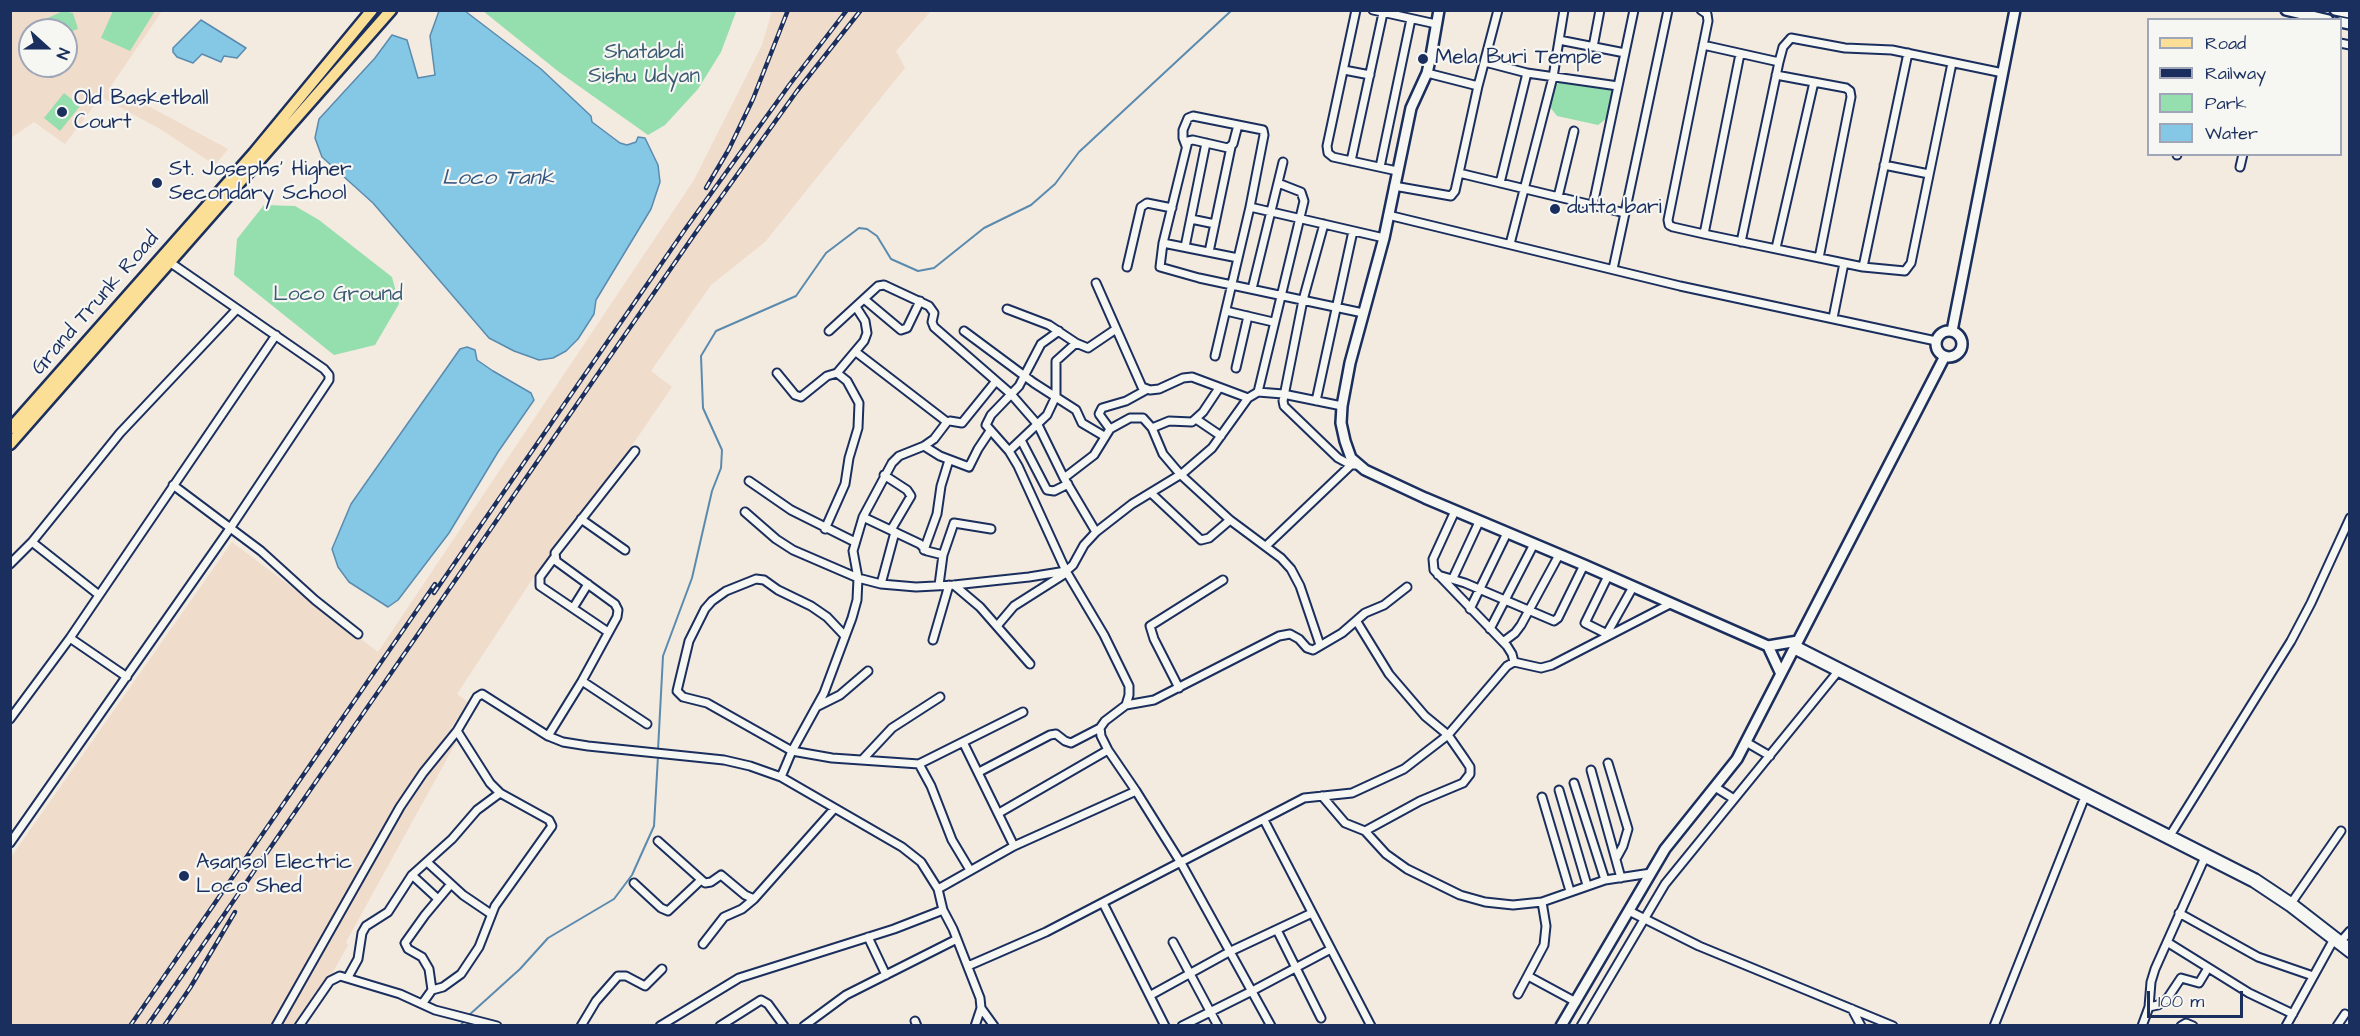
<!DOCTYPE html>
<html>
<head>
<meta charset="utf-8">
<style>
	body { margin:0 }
	#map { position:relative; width:2360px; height:1036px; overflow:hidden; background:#f3eae0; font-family:"Architects Daughter",sans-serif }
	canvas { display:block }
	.frame { position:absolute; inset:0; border:12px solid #1b2f5e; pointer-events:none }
	.legend { position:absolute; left:2147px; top:18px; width:195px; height:138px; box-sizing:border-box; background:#f6f6f2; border:2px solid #9ea6b7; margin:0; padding:8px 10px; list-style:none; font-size:18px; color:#1b2f5e }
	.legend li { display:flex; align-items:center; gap:12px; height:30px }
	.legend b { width:30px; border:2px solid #9ea6b7 }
	.north { position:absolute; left:18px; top:18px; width:60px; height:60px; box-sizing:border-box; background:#f6f6f2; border:2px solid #9ea6b7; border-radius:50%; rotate:111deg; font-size:16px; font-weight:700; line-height:24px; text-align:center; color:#1b2f5e }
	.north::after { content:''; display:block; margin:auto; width:21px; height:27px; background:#1b2f5e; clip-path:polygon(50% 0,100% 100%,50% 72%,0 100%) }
	.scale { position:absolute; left:2147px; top:991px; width:96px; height:27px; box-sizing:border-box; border:3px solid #1b2f5e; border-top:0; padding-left:8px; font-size:18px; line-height:21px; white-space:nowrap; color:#1b2f5e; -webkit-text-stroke:4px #f6f6f2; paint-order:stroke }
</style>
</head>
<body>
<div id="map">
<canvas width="2360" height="1036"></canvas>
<div class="frame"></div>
<ul class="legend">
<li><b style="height:8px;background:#fbdf96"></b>Road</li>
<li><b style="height:8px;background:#1b2f5e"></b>Railway</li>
<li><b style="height:16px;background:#95dead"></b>Park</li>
<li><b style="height:16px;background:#84c8e5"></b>Water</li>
</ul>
<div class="north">N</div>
<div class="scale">100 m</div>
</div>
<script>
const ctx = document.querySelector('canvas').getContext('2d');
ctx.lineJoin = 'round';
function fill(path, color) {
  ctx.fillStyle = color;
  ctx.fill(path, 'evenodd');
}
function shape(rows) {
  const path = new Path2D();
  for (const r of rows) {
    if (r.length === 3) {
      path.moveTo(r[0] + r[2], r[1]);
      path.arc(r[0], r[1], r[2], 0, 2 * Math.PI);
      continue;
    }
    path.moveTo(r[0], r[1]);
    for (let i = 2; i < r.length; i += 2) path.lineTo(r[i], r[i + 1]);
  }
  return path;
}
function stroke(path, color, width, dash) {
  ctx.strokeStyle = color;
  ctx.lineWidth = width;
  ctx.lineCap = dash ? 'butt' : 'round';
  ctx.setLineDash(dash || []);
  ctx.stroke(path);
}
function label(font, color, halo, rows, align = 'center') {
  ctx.font = font + ' "Architects Daughter",sans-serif';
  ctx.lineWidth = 4.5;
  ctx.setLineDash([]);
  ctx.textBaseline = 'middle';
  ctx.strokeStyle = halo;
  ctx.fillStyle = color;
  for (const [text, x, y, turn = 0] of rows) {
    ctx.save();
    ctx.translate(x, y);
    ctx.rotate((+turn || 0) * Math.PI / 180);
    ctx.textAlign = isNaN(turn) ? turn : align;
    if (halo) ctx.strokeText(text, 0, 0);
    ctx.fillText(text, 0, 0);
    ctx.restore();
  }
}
fill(shape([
	[11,11,162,11,111,86,228,149,215,165,160,129,101,97,65,144,34,122,11,138],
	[30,30,66,30,66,66,30,66],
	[772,11,931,11,896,51,905,68,765,242,711,285,651,371,672,387,598,495,539,569,457,694,469,703,450,729,459,737,346,942,348,945,332,974,299,1025,11,1026,11,857,232,542,378,652,694,180,762,45]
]), '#f0dccb');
fill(shape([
	[731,10,736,12,721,52,698,89,665,125,648,135,559,72,483,11],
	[63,11,73,13,78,29,66,33,66,30,35,30,39,22],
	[113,11,155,11,130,51,101,38],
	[1566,78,1609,85,1614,92,1606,119,1598,125,1557,116,1550,107,1556,85],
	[64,93,80,106,60,131,44,118],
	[264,205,295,206,319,220,392,277,399,304,375,345,334,355,234,275,237,239]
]), '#95dead');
const water = shape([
	[439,11,465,11,541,69,591,116,592,122,620,143,627,145,636,142,638,137,645,138,658,165,660,182,651,209,596,300,594,314,578,339,566,351,553,358,539,360,514,351,489,338,373,203,322,157,315,138,319,119,375,58,392,35,407,40,418,78,435,75,430,36,439,11],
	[201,20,246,48,237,58,224,56,221,62,202,54,193,63,177,57,173,52,173,48,201,20],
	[467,347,475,350,477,360,493,371,531,393,534,400,498,452,449,533,398,600,388,607,349,582,338,567,332,549,351,504,460,349,467,347]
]);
fill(water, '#84c8e5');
stroke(water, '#5a8baf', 1.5);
stroke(shape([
	[658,750,663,656,692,578,712,491,721,468,722,450,703,408,701,356,716,331,796,296,826,253,859,228,867,229,877,236,891,259,918,271,934,268,984,228,1031,205,1055,184,1079,152,1232,10],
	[468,1016,520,969,548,938,614,899,632,875,654,826,658,756],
	[460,1026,465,1020]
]), '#5a8baf', 2);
const street = shape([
	[1356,10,1327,146,1328,153,1333,157,1397,171],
	[1373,10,1436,24],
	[1701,10,1707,14,1708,21,1668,220,1669,225,1673,227,1704,234,1863,267,1905,271,1911,263,1952,63],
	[1559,40,1625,53],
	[2340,43,2350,45],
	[1703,45,1779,62],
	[1593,47,1600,10],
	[1485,62,1527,73,1618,86],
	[1344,70,1370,75],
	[1427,73,1478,86,1459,173,1625,213,1613,269],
	[1776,75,1846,88,1850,91,1851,97,1819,258],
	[1478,86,1498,10],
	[1186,146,1183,138,1183,130,1188,118,1193,116,1238,125],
	[2177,155,2177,154],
	[1351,161,1383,13],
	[1884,165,1929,174],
	[1380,167,1411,19],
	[2240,167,2243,154],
	[1278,183,1301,192,1304,201,1258,392,1283,394,1342,406],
	[1500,183,1527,73],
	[1394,186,1451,196,1455,191,1459,173],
	[1558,197,1574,131],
	[1593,205,1634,10],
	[1250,207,1264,135,1263,130,1238,125,1233,144,1228,148,1193,140,1188,141,1163,243,1160,267,1199,278,1363,313],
	[1625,213,1668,10],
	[1388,215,1680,286,1936,341],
	[1191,219,1215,224],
	[1324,224,1303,300,1283,401,1284,406,1338,458,1351,465,1357,465],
	[1704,234,1740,54],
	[1741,242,1779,62,1783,47,1791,38,1845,48,1892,50,2003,73],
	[1163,243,1238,258],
	[1510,244,1553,77,1564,10],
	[1185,247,1206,143],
	[1776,248,1814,82],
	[1209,252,1231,147],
	[1127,267,1141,207,1147,203,1172,208],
	[1863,267,1908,53],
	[1096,283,1142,387,1150,390,1159,389,1183,378,1192,377,1248,398],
	[1252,289,1283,162],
	[864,299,901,330,907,328,920,301],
	[1007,309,1049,325,1076,343,1088,348,1116,329],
	[1226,311,1273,322],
	[1833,318,1844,263],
	[829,331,878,286,884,285,929,306,934,313,932,322,934,327,1011,394,1038,425,1064,478,1096,532],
	[964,331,1034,383,1076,410,1082,423,1104,436],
	[856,352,947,422,950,421,962,423,996,381],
	[1215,356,1250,207,1384,238],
	[1236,368,1248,316],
	[777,373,795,395,801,397,827,376,837,373,847,381,859,403,858,428,849,458,845,484,825,529],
	[837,373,864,341,867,333,865,321,856,307],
	[1316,401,1353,231],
	[1196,419,1221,436],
	[1152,428,1169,421,1192,422,1203,412,1219,388],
	[1110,429,1099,414,1102,408,1126,401,1146,390],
	[1021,440,1047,490,1054,491,1068,484],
	[924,446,940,456,969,467,978,449,990,431],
	[1009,451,1047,415,1056,396,1056,361,1076,343],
	[884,475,907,490,911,496,891,530],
	[1064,478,1094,455,1110,429,1130,418,1143,418,1152,428,1163,454,1180,474,1230,520,1281,558,1291,569,1300,586,1320,645],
	[749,481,791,510,855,542],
	[173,485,261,551,315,600,358,634],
	[1151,493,1201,540,1209,538,1230,520],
	[1455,511,1433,559,1434,570,1507,646,1512,654,1514,662],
	[745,512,776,539,793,550,858,578,881,584,916,587,954,585,1029,577,1066,571,1073,565,1084,545,1096,532,1132,504,1183,473,1212,448,1248,398,1258,392],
	[863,517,920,544,927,551,943,555],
	[581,519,625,550],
	[32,542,99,595],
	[1266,546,1351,465],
	[924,550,937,514,941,486,949,460],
	[554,558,540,577,540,586,608,632],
	[10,564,32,542,120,433,237,309],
	[1438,575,1465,583,1554,621,1558,618,1584,565],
	[1453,578,1479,522],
	[881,584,895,532],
	[939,585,943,555,954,523,991,529],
	[954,585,980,607,1030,664],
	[573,608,588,584],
	[1470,609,1507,533],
	[1357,622,1389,674,1425,716,1448,735,1464,758,1470,767,1470,774,1463,783,1420,801,1365,831],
	[997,626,1014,606,1066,573],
	[1490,629,1534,544],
	[1607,634,1585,623,1608,576],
	[845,636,827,617,811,606,778,590,764,580,756,579,726,591,712,601,705,609,689,641,677,691,683,697,707,703,792,751,824,693,852,618,857,600,858,578,853,551,863,517,892,463,899,456,924,446,934,439,947,422],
	[1605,637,1633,587],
	[70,638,127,677],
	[933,640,949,585],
	[1503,642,1515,633,1521,625,1559,555],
	[1796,645,2256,878,2292,902,2350,947],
	[1794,650,2253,883,2289,907,2350,954],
	[582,681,647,724],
	[1179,688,1154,639,1150,626,1223,580],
	[1126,705,1154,700,1279,636,1290,634,1299,639,1307,648,1313,650,1342,633,1365,613,1384,605,1407,587],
	[818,706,840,695,868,671],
	[10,719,70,638,276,335],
	[457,731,490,783,500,793],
	[548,736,582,681,617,617,618,610,615,604,556,561,555,553,635,451],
	[963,742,1014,846],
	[1746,742,1770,756],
	[863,759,892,728,940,697],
	[1608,763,1628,829,1623,846,1617,857],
	[919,764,931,786,952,840,970,870],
	[1591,770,1621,878],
	[979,772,1050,735,1056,734,1065,741,1071,743,1100,728],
	[781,777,792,751,832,758,919,764,1023,712],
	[1574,783,1605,880],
	[1715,787,1734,799],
	[1559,790,1587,885],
	[1136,791,1181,863,1271,1026],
	[1322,796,1345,823,1365,831,1386,854,1407,869,1460,895,1485,902,1513,905,1542,902,1605,880,1651,873],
	[1542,797,1570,891],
	[999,813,1108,750],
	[1264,820,1371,1026],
	[2171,834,2291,641,2311,603,2350,518],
	[658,841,705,883,711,882,721,875,745,895,754,899,834,809],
	[10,843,231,527,329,380,329,375,324,369,168,261],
	[427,862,463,895,491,914],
	[412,875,438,899],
	[634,883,661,908,668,911,701,880],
	[938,889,1014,846,1136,791,1108,750,1101,736,1100,728,1105,721,1126,705,1129,695,1129,686,1104,635,1066,571,1018,466,1009,451,986,425,991,415,1019,386,1041,344,1059,331],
	[2292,902,2341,831],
	[1103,903,1165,1026],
	[1629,911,1699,946,1893,1026],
	[2179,913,2258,957,2313,976],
	[1277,930,1321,1018],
	[868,937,886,975],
	[2341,941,2350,931],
	[1173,942,1218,1026],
	[2167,942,2249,993,2293,1014],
	[703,944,724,917,742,909,754,899],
	[968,966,1046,932,1304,798,1352,793,1404,769,1448,735,1507,666,1514,662,1541,668,1552,665,1670,604],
	[1528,976,1576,1002],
	[348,977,358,959,362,933,366,926,388,912,412,875,452,839,477,810,500,793,549,820,552,826,495,906,479,947,461,974,443,987,432,990],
	[1518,994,1544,945,1546,926,1542,902],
	[1151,995,1229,952,1312,913],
	[422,1004,432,990,429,969,422,957,408,949,405,943,425,915,451,884],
	[2149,1007,2158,1005,2167,999,2181,978,2199,983,2208,968],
	[981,1008,994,1026],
	[1852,1009,1861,1026],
	[915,1021,917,1026],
	[276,1026,400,807,423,773,457,731,477,697,482,694,548,736,563,742,588,746,724,760,750,766,781,777,902,847,921,862,938,889,943,910,953,929,980,998,981,1008,975,1026],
	[299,1026,330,981,340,976,400,994,435,1010,497,1026],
	[581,1026,596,1001,618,976,626,976,645,986,662,969],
	[660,1026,739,978,894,929,943,910],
	[720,1026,761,1000,768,1004,784,1026],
	[804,1026,846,995,957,939],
	[1182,1026,1252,991,1331,949],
	[1581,1026,1665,884,1840,669],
	[1994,1026,2086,794],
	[2142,1026,2149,1007,2151,982,2155,969,2206,855],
	[2181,1026,2186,1023,2193,1026],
	[2286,1026,2334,939],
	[2337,1026,2345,1014]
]);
const secondary = shape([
	[1439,10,1431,56,1427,73,1411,108,1384,238,1350,363,1342,406,1341,423,1345,441,1351,458,1365,470,1425,498,1584,565,1768,646,1798,641],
	[2286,10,2328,20],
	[2335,10,2350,13],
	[2340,22,2350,24],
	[1952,331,2015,10],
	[1949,344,13],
	[1768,646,1781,674],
	[1561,1026,1665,849,1737,759,1945,356]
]);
const primary = shape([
	[10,429,254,153,372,10],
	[10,444,391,10]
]);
stroke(street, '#1b2f5e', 11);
stroke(secondary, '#1b2f5e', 14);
stroke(primary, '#1b2f5e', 15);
stroke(street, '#f6f6f2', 7);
stroke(secondary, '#f6f6f2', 9);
stroke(primary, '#fbdf96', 10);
const rail = shape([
	[706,188,729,149,753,99,788,10],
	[434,593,686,228,790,84,847,10],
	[130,1026,435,584],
	[147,1026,694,235,797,91,861,10],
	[164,1026,190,988,235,912]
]);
stroke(rail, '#1b2f5e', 4.5);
stroke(rail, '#f6f6f2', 2, [7]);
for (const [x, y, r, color] of [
	[1423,59,6,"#1b2f5e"],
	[62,112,6,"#1b2f5e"],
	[157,183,6,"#1b2f5e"],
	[1555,209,6,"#1b2f5e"],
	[184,876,6,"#1b2f5e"]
]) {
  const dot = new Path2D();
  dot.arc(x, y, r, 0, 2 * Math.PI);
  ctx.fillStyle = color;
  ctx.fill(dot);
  stroke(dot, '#f6f6f2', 2);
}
label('21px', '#3a5b72', '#f6f6f2', [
	["Shatabdi",644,54],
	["Sishu Udyan",644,78],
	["Loco Ground",338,296]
]);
label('21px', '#1b2f5e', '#f6f6f2', [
	["Mela Buri Temple",1435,59],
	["Old Basketball",74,100],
	["Court",74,124],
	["St. Josephs' Higher",169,171],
	["Secondary School",169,195],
	["dutta bari",1567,209],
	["Asansol Electric",196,864],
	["Loco Shed",196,888]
], 'left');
label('21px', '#1b2f5e', '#f6f6f2', [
	["Grand Trunk Road",96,304,-49]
]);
label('italic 22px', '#355580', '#f6f6f2', [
	["Loco Tank",498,179]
]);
</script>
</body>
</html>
